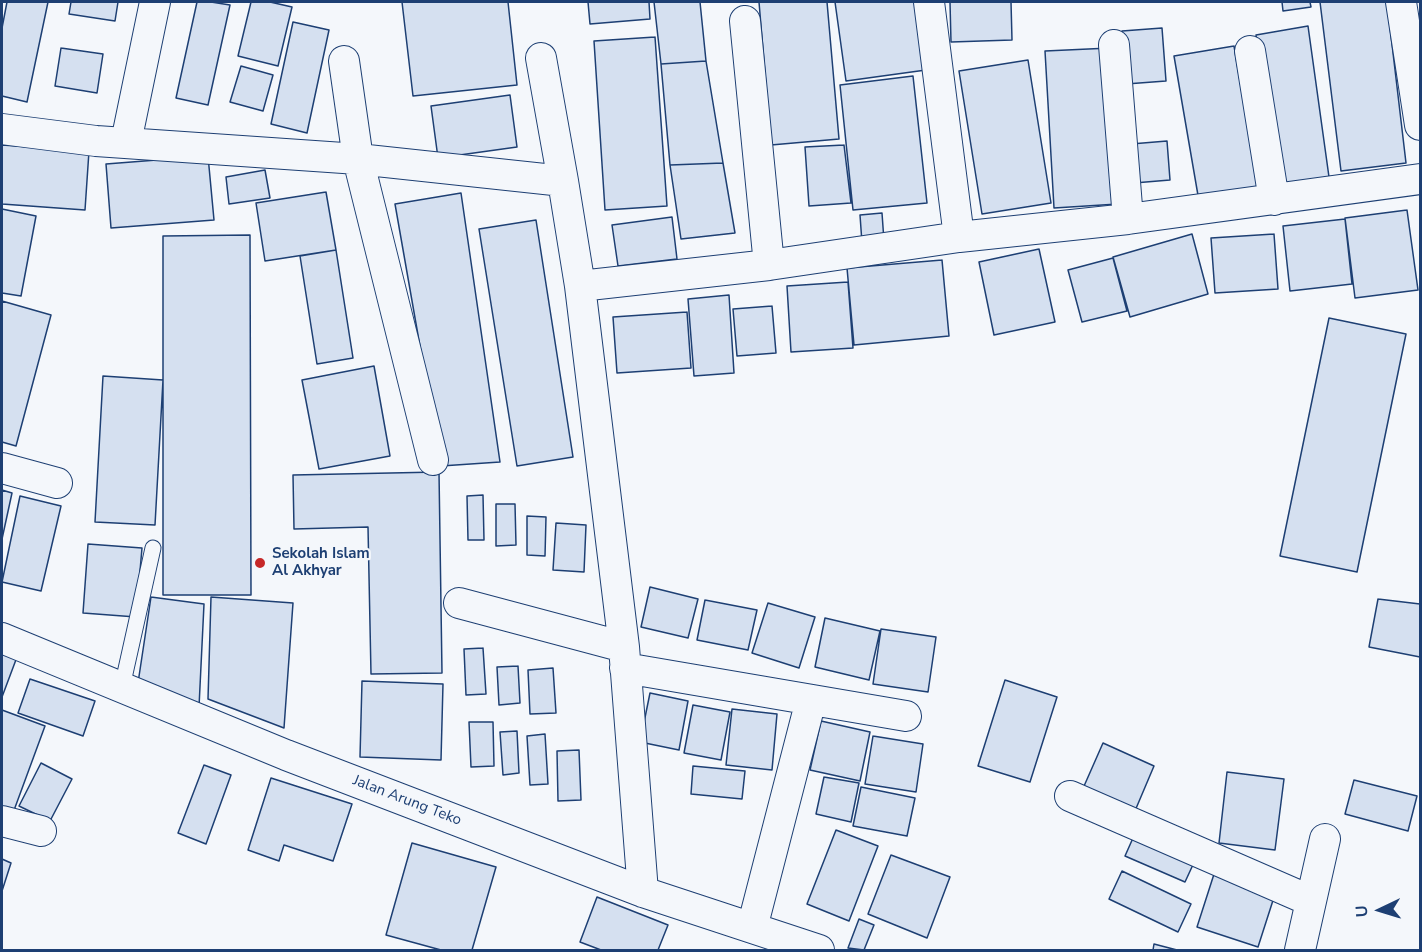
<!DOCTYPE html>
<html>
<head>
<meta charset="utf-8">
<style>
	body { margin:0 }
	#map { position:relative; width:1422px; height:952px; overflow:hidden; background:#f4f7fb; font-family:"Nunito Sans",sans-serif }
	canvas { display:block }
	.frame { position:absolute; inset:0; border:3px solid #1d3f73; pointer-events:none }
	.north { position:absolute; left:1350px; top:880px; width:60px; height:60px; -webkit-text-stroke:4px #f4f7fb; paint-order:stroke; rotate:266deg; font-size:16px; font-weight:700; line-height:24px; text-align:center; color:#1d3f73 }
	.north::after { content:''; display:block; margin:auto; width:21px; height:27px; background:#1d3f73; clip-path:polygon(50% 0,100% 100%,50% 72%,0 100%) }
</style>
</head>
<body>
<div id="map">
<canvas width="1422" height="952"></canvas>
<div class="frame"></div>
<div class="north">U</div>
</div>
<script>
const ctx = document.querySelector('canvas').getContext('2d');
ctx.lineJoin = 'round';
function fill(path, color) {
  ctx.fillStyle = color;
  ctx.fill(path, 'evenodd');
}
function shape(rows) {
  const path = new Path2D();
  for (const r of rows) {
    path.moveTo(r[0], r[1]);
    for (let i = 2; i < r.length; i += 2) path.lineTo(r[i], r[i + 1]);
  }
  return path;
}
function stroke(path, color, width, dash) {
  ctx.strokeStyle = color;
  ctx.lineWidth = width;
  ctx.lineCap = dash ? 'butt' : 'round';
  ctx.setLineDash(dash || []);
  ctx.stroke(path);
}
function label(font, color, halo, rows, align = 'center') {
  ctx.font = font + ' "Nunito Sans",sans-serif';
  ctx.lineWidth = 4.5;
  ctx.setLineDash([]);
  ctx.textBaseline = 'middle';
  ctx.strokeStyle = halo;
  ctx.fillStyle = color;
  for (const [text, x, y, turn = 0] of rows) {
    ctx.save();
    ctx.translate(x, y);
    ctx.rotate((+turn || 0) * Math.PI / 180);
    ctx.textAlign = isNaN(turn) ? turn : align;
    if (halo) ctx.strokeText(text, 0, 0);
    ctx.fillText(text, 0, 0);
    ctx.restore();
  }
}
const building = shape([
	[7,2,48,2,27,102,2,96,2,28,7,2],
	[71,2,118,2,115,21,69,14,71,2],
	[197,2,211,2,230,5,208,105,176,98,197,2],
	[251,2,270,2,292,7,278,66,238,56,251,2],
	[402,2,508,2,517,85,413,96,402,2],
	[588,2,649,2,650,19,590,24,588,2],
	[654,2,700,2,706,61,661,64,654,2],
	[759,2,827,2,839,139,771,145,759,2],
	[835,2,917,2,926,70,846,81,835,2],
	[950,2,1011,2,1012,40,951,42,950,2],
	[1282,2,1310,2,1311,7,1283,11,1282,2],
	[1320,2,1387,2,1406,163,1341,171,1320,2],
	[293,22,329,30,307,133,271,124,293,22],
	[1308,26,1329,177,1277,185,1256,35,1308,26],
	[1162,28,1166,81,1126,84,1122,31,1162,28],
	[655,37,667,206,605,210,594,41,655,37],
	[1234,46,1260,197,1200,207,1174,56,1234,46],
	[61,48,103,54,97,93,55,86,61,48],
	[1110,48,1118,204,1054,208,1045,51,1110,48],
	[1028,60,1051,203,982,214,959,71,1028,60],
	[706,61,723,163,670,165,661,64,706,61],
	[241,66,273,75,263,111,230,102,241,66],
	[913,76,927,203,853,210,840,85,913,76],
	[510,95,517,147,438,158,431,106,510,95],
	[1167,141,1170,180,1134,183,1131,144,1167,141],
	[2,145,89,151,85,210,2,204,2,145],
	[844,145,851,203,809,206,805,147,844,145],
	[208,156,214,220,111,228,106,164,208,156],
	[723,163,735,233,681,239,670,165,723,163],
	[265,170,270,198,229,204,226,177,265,170],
	[326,192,336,250,265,261,256,203,326,192],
	[461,193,500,462,441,466,395,204,461,193],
	[2,209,36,216,21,296,2,293,2,209],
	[1407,210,1418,290,1355,298,1345,218,1407,210],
	[882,213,884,241,862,243,860,215,882,213],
	[672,217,677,259,618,266,612,225,672,217],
	[1345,219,1352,284,1290,291,1283,226,1345,219],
	[536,220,573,457,517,466,479,229,536,220],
	[1192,234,1208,294,1130,317,1113,257,1192,234],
	[1274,234,1278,289,1215,293,1211,238,1274,234],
	[250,235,251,595,163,595,163,236,250,235],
	[1039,249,1055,322,994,335,979,262,1039,249],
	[336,250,353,358,317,364,300,256,336,250],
	[1113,258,1127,311,1082,322,1068,270,1113,258],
	[942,260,949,336,854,345,847,268,942,260],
	[848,282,853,348,791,352,787,286,848,282],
	[729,295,734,373,694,376,688,299,729,295],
	[2,301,51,315,16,446,2,442,2,301],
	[772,306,776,353,737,356,733,309,772,306],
	[687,312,691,368,617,373,613,317,687,312],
	[1329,318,1406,334,1357,572,1280,556,1329,318],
	[374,366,390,456,319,469,302,380,374,366],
	[103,376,163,380,155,525,95,522,103,376],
	[439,472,442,673,371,674,368,527,294,529,293,475,439,472],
	[2,490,12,493,2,539,2,490],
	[483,495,484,540,468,540,467,496,483,495],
	[20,496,61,506,41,591,2,582,20,496],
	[496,504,515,504,516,545,496,546,496,504],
	[527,516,546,517,545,556,527,555,527,516],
	[556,523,586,525,584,572,553,570,556,523],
	[88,544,142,548,136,617,83,613,88,544],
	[650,587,698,599,688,638,641,627,650,587],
	[151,597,204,604,199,707,138,683,151,597],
	[211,597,293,603,284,728,208,699,211,597],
	[1378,599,1420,604,1420,657,1369,647,1378,599],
	[705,600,757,610,748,650,697,640,705,600],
	[768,603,815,617,799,668,752,653,768,603],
	[825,618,880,631,869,680,815,667,825,618],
	[881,629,936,637,928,692,873,684,881,629],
	[483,648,486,694,466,695,464,649,483,648],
	[2,651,17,657,2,697,2,651],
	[518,666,520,703,499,705,497,667,518,666],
	[553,668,556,713,530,714,528,670,553,668],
	[30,679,95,701,83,736,18,713,30,679],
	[1005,680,1057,697,1030,782,978,766,1005,680],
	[362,681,443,684,441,760,360,757,362,681],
	[650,693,688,701,679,750,640,742,650,693],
	[693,705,730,712,721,760,684,753,693,705],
	[732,709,777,714,772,770,726,765,732,709],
	[2,710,45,726,13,813,2,808,2,710],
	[821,721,870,732,860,781,810,770,821,721],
	[469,722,493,722,494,766,471,767,469,722],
	[517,731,519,773,503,775,500,732,517,731],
	[545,734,548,784,530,785,527,736,545,734],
	[873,736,923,744,916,792,865,784,873,736],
	[1103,743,1154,766,1129,825,1077,802,1103,743],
	[579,750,581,800,558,801,557,751,579,750],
	[41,763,72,779,50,821,19,806,41,763],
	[204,765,231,775,206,844,178,833,204,765],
	[693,766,745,771,742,799,691,794,693,766],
	[1227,772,1284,779,1275,850,1219,843,1227,772],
	[824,777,859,783,851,822,816,814,824,777],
	[271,778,352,804,333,861,284,845,279,861,248,850,271,778],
	[1354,780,1417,796,1408,831,1345,814,1354,780],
	[861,787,915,798,907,836,853,826,861,787],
	[1137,829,1197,856,1185,882,1125,856,1137,829],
	[836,830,878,846,849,921,807,904,836,830],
	[412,843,496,867,472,950,441,950,386,935,412,843],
	[891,855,950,877,927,938,868,914,891,855],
	[2,859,11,863,2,891,2,859],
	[1122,871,1191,904,1178,932,1109,899,1122,871],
	[1215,871,1276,891,1258,947,1197,927,1215,871],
	[597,897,668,925,658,950,601,950,580,942,597,897],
	[859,919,874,925,864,950,848,948,859,919],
	[1154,944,1177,950,1153,950,1154,944]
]);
fill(building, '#d5e0f0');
stroke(building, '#1d3f73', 1.5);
const service = shape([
	[122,687,153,548]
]);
const minor = shape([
	[929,2,959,237],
	[1401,2,1420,125],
	[745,21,769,265],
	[1114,45,1128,219],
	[1250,51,1274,200],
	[541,58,563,181],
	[344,61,358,159,433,460],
	[2,129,96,141,358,159,563,181,580,286,769,265,959,237,1128,219,1420,179],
	[126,142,155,2],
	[580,286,624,647,643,892],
	[2,468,57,483],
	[459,603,624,647],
	[2,638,286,755,643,892,819,950],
	[625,668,906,716],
	[1070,796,1311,901],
	[2,821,41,831],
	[752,928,811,700],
	[1300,950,1325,839]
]);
stroke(service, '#1d3f73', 17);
stroke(minor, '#1d3f73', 32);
stroke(service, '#f4f7fb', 15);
stroke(minor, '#f4f7fb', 30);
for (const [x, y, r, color] of [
	[260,563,6,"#c62828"]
]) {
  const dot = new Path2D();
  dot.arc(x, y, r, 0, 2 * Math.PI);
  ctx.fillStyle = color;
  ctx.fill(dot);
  stroke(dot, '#f4f7fb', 2);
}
label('bold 15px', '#1d3f73', '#f4f7fb', [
	["Sekolah Islam",272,554],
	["Al Akhyar",272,571]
], 'left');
label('15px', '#1d3f73', '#f4f7fb', [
	["Jalan Arung Teko",407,801,21]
]);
</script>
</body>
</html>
